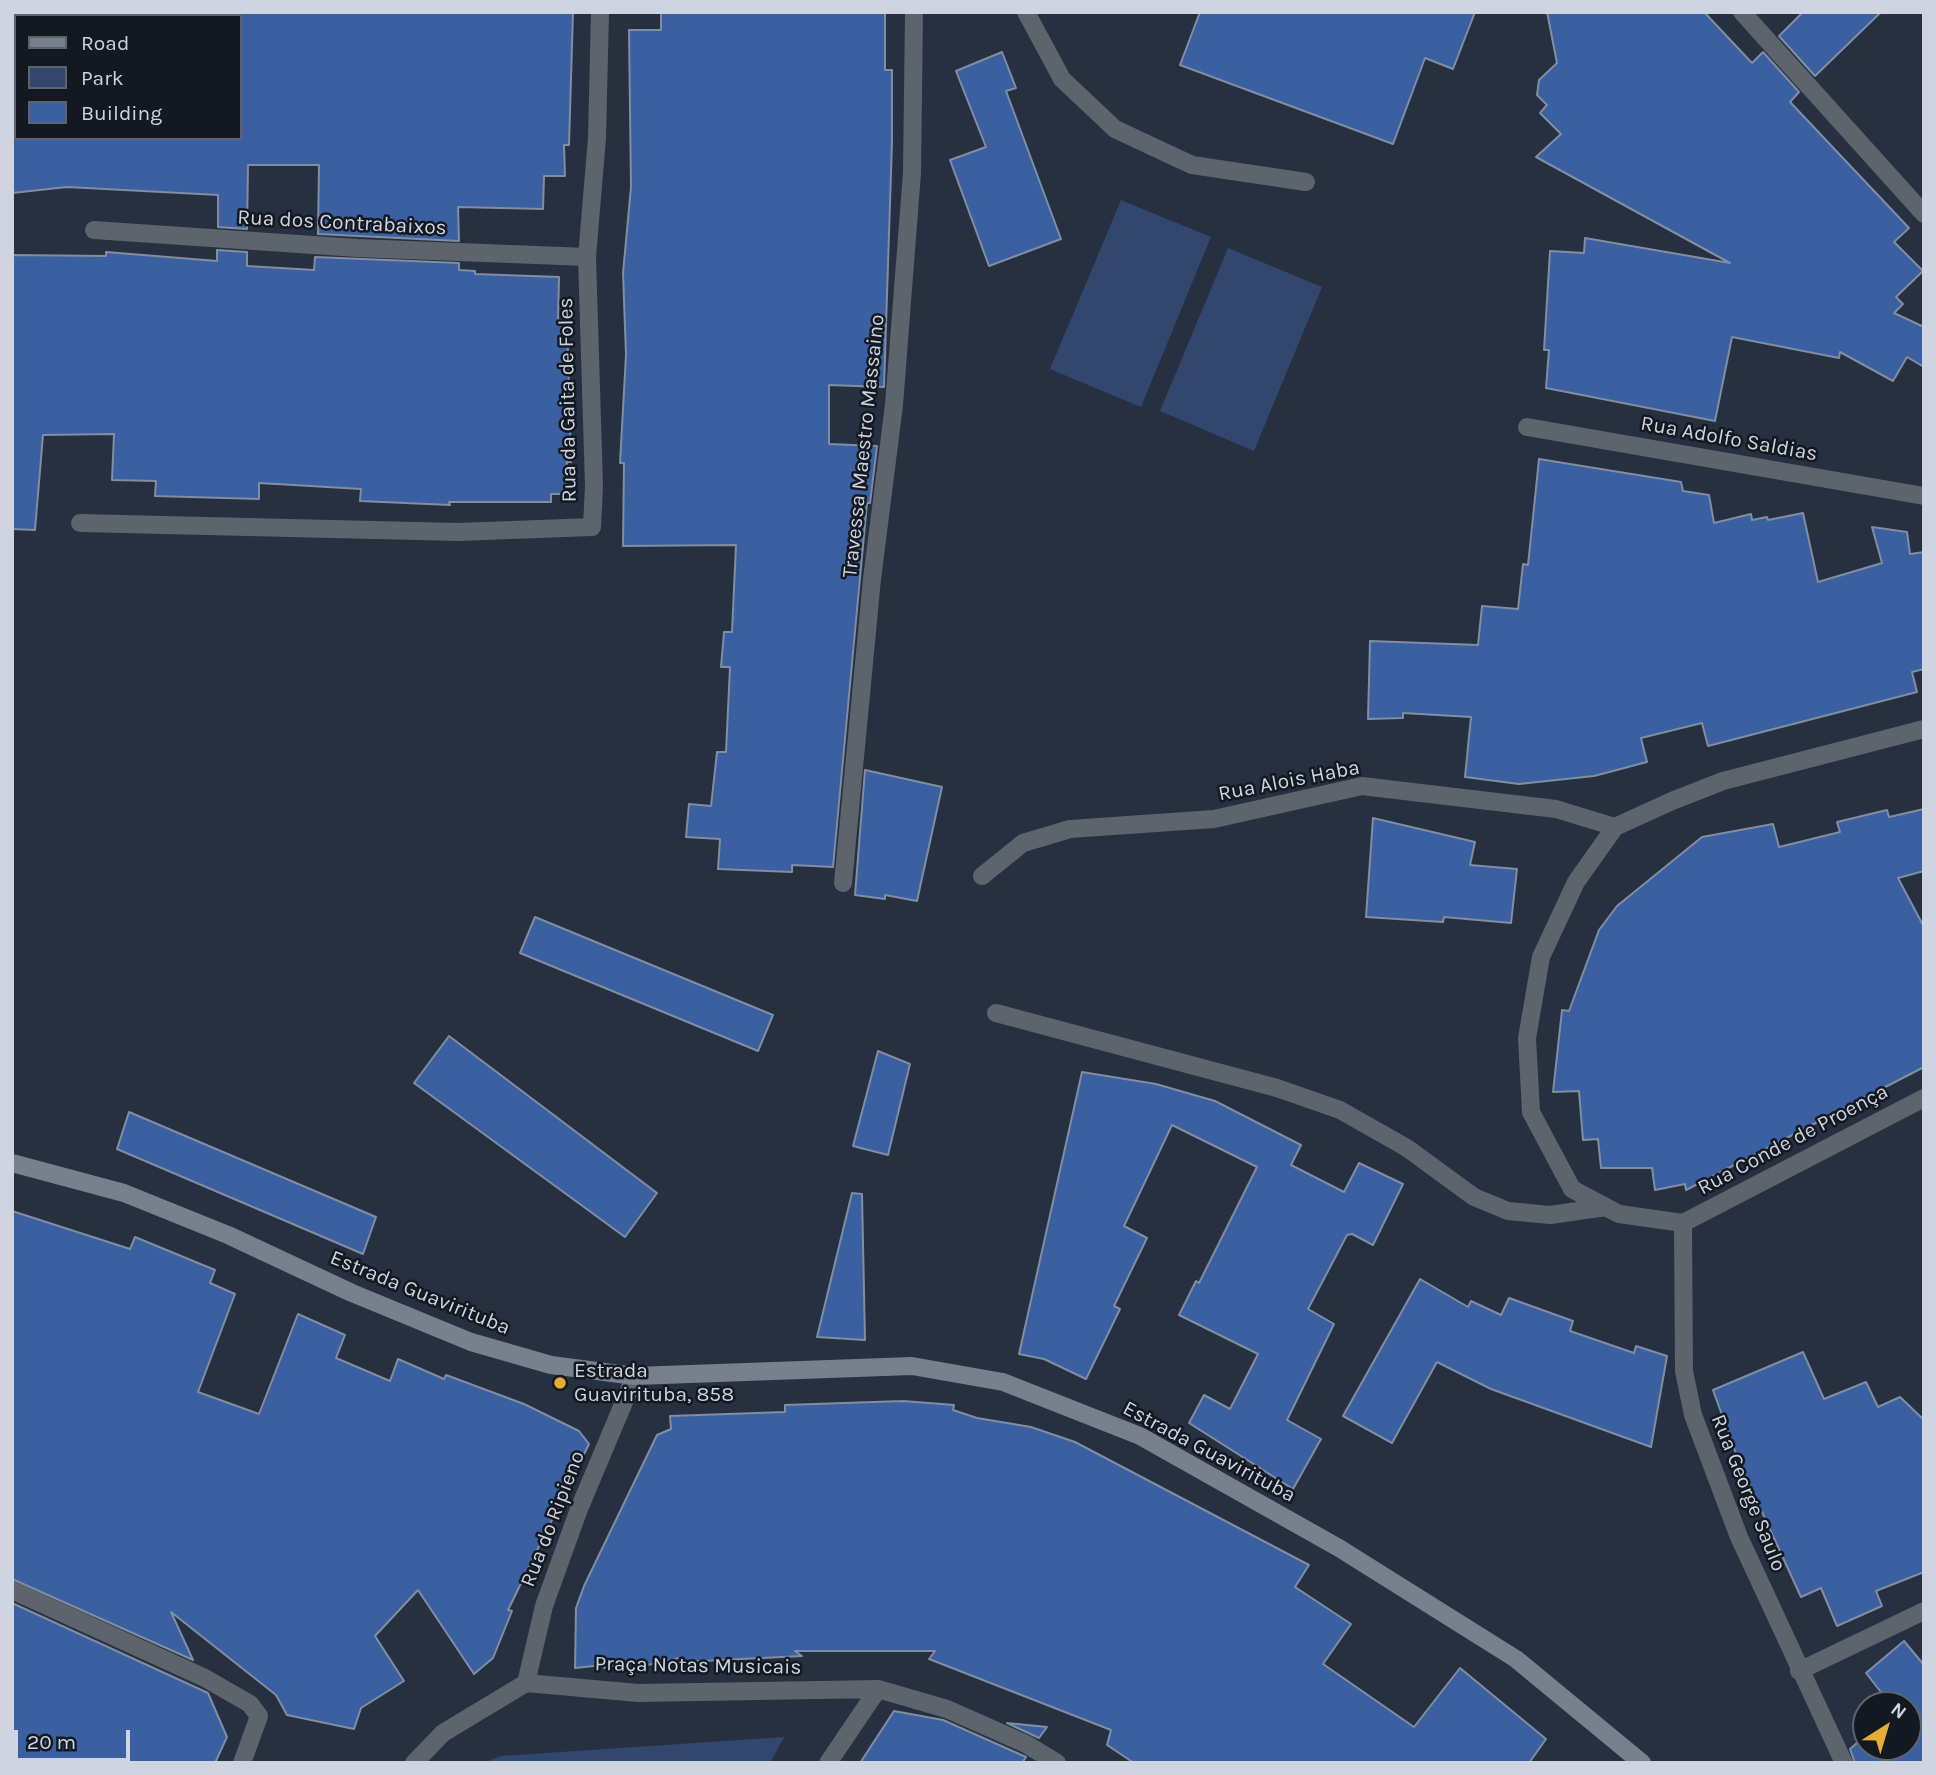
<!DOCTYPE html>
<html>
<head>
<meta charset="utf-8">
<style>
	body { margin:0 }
	#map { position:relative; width:1936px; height:1775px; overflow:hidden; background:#263041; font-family:Karla,sans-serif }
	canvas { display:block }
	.frame { position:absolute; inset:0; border:14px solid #ced5e0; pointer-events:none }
	.legend { position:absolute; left:14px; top:14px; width:228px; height:126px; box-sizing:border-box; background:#141820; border:2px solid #5e646d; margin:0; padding:9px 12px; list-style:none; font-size:21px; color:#ced5e0 }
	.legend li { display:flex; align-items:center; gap:14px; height:35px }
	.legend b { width:35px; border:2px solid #5e646d }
	.north { position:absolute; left:1852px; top:1691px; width:70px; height:70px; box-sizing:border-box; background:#141820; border:2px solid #5e646d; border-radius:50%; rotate:37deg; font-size:19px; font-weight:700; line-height:28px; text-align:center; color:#ced5e0 }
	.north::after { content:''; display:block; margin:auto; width:24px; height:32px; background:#e6ac36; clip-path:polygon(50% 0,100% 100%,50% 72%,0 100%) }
	.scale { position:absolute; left:14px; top:1730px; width:116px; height:32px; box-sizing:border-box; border:4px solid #ced5e0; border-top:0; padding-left:9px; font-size:21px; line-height:24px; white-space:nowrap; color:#ced5e0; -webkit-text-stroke:5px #141820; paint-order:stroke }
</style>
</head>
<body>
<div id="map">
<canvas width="1936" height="1775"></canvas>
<div class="frame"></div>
<ul class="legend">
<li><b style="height:9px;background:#78808e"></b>Road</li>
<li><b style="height:19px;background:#32476d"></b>Park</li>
<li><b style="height:19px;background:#3b60a2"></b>Building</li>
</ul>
<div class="north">N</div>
<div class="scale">20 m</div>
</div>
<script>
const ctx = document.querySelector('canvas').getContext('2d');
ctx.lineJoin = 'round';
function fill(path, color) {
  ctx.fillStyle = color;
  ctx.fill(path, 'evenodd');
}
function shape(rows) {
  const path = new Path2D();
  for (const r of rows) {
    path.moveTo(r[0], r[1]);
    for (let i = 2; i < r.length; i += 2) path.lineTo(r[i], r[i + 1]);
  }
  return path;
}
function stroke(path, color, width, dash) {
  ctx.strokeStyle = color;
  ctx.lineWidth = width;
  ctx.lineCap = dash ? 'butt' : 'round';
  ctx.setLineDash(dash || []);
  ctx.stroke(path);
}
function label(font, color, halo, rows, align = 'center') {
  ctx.font = font + ' Karla,sans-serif';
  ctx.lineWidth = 5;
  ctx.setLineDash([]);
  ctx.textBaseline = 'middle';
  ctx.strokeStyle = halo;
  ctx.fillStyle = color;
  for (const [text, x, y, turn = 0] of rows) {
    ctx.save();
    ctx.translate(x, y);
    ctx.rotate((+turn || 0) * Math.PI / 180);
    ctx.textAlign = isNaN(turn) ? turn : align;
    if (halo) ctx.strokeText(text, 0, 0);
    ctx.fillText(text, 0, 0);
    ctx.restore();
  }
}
fill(shape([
	[1121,200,1211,237,1141,407,1050,369],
	[1228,248,1322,287,1254,451,1160,411],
	[784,1737,770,1763,483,1763,501,1756]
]), '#32476d');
const building = shape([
	[240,12,573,12,569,145,564,145,565,176,544,176,543,209,458,207,459,241,318,234,319,165,248,165,247,229,218,227,218,195,67,187,12,193,12,138,240,138,240,12],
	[661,12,885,12,885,70,892,70,892,142,884,387,829,385,829,444,877,446,870,503,867,503,833,867,792,865,792,872,718,869,720,839,686,837,689,804,711,806,717,752,726,752,730,667,721,667,724,632,732,632,736,545,623,546,624,463,620,463,626,355,623,273,631,187,629,30,661,30,661,12],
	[1200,12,1475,12,1453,69,1425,58,1393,144,1180,65,1200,12],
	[1547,12,1704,12,1752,63,1763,52,1799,92,1790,102,1909,228,1894,242,1923,271,1896,297,1903,304,1894,313,1924,327,1924,367,1907,357,1893,381,1840,352,1839,358,1732,337,1715,421,1546,388,1549,350,1544,350,1550,251,1584,253,1585,238,1730,263,1536,157,1561,134,1540,113,1547,105,1537,95,1539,80,1557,63,1547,12],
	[1803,12,1881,12,1815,76,1779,36,1803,12],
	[1002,52,1016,88,1006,91,1061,239,989,266,950,160,986,147,956,71,1002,52],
	[217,250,247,252,247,266,314,270,315,257,459,263,459,270,475,271,475,274,559,277,558,320,567,320,568,355,571,462,567,462,565,494,551,494,551,502,449,502,450,505,360,501,361,489,259,483,259,499,155,496,156,481,112,480,114,434,43,435,35,530,12,529,12,255,106,256,106,252,217,261,217,250],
	[1539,459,1681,482,1683,491,1709,495,1714,523,1751,514,1752,520,1767,517,1768,520,1803,513,1818,582,1882,563,1872,527,1907,532,1910,554,1924,552,1924,669,1912,672,1917,692,1708,746,1702,723,1641,738,1647,762,1594,776,1519,784,1465,777,1471,717,1403,713,1403,718,1368,719,1370,641,1478,645,1482,606,1518,609,1523,564,1528,565,1539,459],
	[865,770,942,787,917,901,885,895,885,899,855,895,865,770],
	[1924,809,1924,871,1898,878,1924,927,1924,1067,1686,1190,1685,1184,1655,1190,1652,1168,1601,1168,1598,1139,1583,1140,1579,1091,1553,1092,1562,1010,1569,1011,1599,930,1617,906,1702,837,1773,824,1779,847,1840,832,1837,822,1887,810,1889,817,1924,809],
	[1373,818,1475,842,1470,865,1517,869,1511,923,1444,917,1443,922,1366,917,1373,818],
	[535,917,773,1015,758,1051,520,953,535,917],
	[449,1036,657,1193,625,1237,414,1083,449,1036],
	[878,1051,910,1064,888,1155,853,1146,878,1051],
	[1082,1072,1156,1084,1215,1101,1301,1145,1291,1165,1344,1192,1359,1163,1403,1184,1373,1245,1352,1234,1347,1235,1308,1309,1334,1324,1287,1420,1321,1439,1293,1489,1189,1423,1204,1395,1230,1409,1258,1354,1179,1315,1196,1281,1199,1283,1257,1167,1172,1125,1124,1226,1147,1238,1114,1306,1120,1309,1086,1379,1044,1359,1019,1354,1082,1072],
	[129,1112,376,1217,363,1254,117,1149,129,1112],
	[852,1193,862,1194,865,1340,817,1337,852,1193],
	[12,1211,130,1249,135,1237,215,1270,210,1283,235,1294,198,1392,259,1414,298,1314,345,1335,336,1358,390,1381,398,1359,444,1379,446,1375,524,1404,579,1431,589,1444,508,1610,512,1611,493,1658,474,1674,418,1590,375,1636,404,1681,361,1708,354,1729,287,1715,276,1695,171,1612,193,1660,12,1579,12,1211],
	[1420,1279,1468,1307,1471,1301,1501,1315,1509,1298,1573,1321,1570,1331,1634,1353,1636,1346,1667,1356,1651,1447,1491,1389,1437,1362,1392,1443,1343,1416,1420,1279],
	[1803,1352,1824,1399,1866,1382,1878,1407,1900,1397,1924,1420,1924,1572,1876,1591,1882,1606,1837,1626,1821,1588,1801,1597,1739,1462,1713,1390,1803,1352],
	[903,1401,954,1405,953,1410,977,1418,1031,1427,1075,1442,1309,1565,1295,1587,1351,1624,1323,1664,1414,1727,1460,1668,1546,1739,1529,1763,1134,1763,1107,1745,1111,1730,929,1659,935,1651,795,1651,802,1656,681,1662,680,1658,629,1669,628,1663,604,1668,603,1665,575,1668,576,1608,584,1586,657,1435,671,1429,670,1416,785,1412,785,1405,903,1401],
	[12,1603,208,1693,227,1737,215,1763,12,1763,12,1603],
	[1904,1641,1924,1665,1924,1763,1855,1763,1850,1749,1866,1735,1866,1747,1908,1747,1908,1705,1891,1705,1866,1673,1904,1641],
	[894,1711,943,1720,1026,1757,1022,1763,860,1763,894,1711],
	[1007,1723,1047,1727,1039,1738,1007,1723]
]);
fill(building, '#3b60a2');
stroke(building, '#818da1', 2);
stroke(shape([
	[1026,12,1062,79,1115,129,1192,165,1306,182]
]), '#5e646c', 18);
stroke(shape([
	[1742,12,1924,214],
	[94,230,357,248,587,257],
	[1527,427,1924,496],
	[80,523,458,532,592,527,594,486,587,257,597,138,600,12],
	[982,876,1023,843,1070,829,1214,819,1362,786,1556,809,1615,827],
	[843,883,872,579,894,405,912,173,914,12],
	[996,1013,1277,1088,1340,1110,1407,1148,1474,1197,1508,1211,1550,1215,1606,1207],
	[1683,1223,1619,1214,1572,1189,1531,1112,1527,1038,1541,957,1576,882,1615,827,1672,801,1723,781,1924,729],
	[1683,1223,1684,1371,1693,1415,1739,1537,1844,1763],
	[1683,1223,1924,1098],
	[12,1590,205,1678,250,1704,259,1716,242,1763],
	[1799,1671,1924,1611],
	[526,1683,544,1606,579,1509,635,1376],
	[414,1763,443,1733,526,1683,638,1693,878,1689,947,1709,1026,1744,1057,1763],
	[828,1763,878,1689]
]), '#5e646c', 18);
stroke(shape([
	[12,1163,124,1193,228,1235,352,1293,471,1342,551,1365,635,1376,912,1366,1003,1382,1140,1436,1339,1548,1516,1659,1642,1763]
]), '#78808e', 18);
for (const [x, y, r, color] of [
	[560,1383,7,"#e6ac36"]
]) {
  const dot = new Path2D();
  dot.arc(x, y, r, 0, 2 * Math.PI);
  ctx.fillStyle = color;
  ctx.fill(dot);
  stroke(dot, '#141820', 2.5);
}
label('21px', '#ced5e0', '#141820', [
	["Rua dos Contrabaixos",342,223,3],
	["Rua da Gaita de Foles",568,400,-91],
	["Rua Adolfo Saldias",1729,439,10],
	["Travessa Maestro Massaino",864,446,-84],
	["Rua Alois Haba",1289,781,-11],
	["Rua Conde de Proença",1793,1140,-28],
	["Estrada Guavirituba",420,1293,22],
	["Estrada Guavirituba",1209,1452,28],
	["Rua George Saulo",1748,1493,68],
	["Rua do Ripieno",553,1519,-69],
	["Praça Notas Musicais",698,1666,1]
]);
label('21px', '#ced5e0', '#141820', [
	["Estrada",574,1371],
	["Guavirituba, 858",574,1395]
], 'left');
</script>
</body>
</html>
